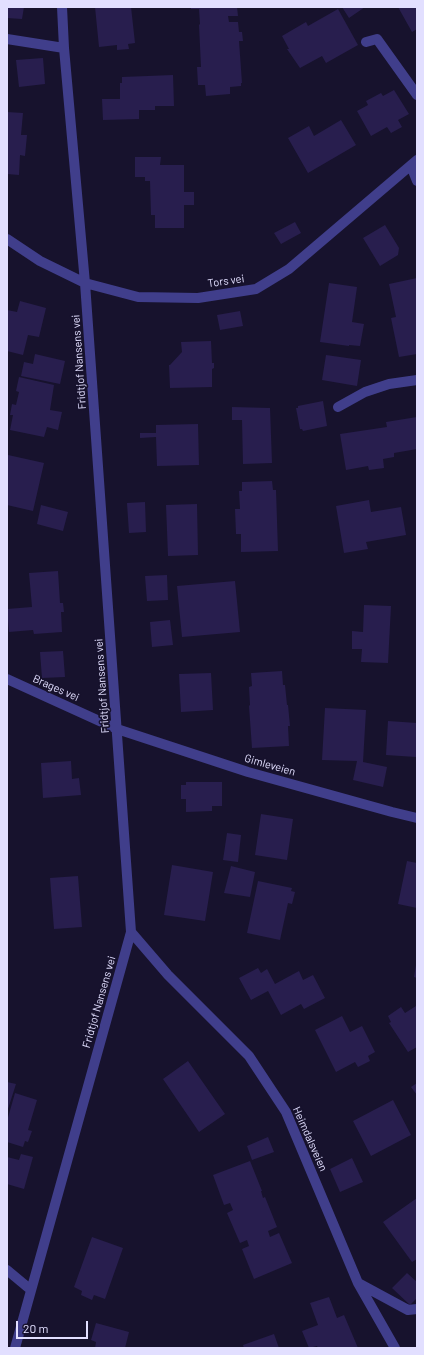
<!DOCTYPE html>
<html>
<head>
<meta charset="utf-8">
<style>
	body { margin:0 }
	#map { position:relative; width:424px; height:1355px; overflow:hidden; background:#17122d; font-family:Barlow,sans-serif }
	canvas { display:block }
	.frame { position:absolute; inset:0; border:8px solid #e2dfff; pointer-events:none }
	.scale { position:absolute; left:16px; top:1321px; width:72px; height:18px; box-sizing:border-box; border:2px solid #e2dfff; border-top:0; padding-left:5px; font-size:12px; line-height:14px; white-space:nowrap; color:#e2dfff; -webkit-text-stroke:3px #17122d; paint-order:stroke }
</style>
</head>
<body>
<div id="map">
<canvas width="424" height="1355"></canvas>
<div class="frame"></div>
<div class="scale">20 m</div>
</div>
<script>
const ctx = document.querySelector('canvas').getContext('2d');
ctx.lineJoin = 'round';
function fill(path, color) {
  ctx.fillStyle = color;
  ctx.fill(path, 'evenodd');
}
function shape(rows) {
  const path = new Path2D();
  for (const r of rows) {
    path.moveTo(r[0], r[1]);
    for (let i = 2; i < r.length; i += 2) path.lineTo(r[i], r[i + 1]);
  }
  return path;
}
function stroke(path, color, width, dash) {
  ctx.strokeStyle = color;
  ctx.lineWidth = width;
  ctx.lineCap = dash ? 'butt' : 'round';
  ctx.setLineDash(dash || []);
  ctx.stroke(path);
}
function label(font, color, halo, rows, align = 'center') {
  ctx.font = font + ' Barlow,sans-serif';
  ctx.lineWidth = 3.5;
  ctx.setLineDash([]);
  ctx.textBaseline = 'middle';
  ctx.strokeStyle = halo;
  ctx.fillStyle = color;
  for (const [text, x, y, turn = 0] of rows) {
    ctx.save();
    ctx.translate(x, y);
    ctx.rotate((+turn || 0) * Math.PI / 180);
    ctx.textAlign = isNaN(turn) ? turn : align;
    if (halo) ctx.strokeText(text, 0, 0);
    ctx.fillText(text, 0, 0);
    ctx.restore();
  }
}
fill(shape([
	[7,7,24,7,22,19,7,18],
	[95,7,131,7,135,43,128,44,129,49,117,50,117,45,99,47],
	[191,7,237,7,238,16,228,16,229,22,238,22,239,32,242,32,243,41,239,41,242,83,241,83,241,86,230,87,230,94,206,96,205,85,198,85,197,67,201,67,199,25,200,24,199,9,191,9],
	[342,7,365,7,349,18],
	[398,7,417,7,417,29,412,32],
	[338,9,358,45,326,63,322,56,300,68,287,49,289,49,282,36,306,22,308,26],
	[43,58,45,84,19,87,16,60],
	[173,75,174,106,155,106,155,110,139,110,139,119,103,120,102,99,120,99,120,83,122,83,122,77],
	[394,90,409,114,398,120,402,127,391,133,387,127,371,136,357,111,368,105,366,101,381,93,383,96],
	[7,112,23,113,21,135,27,135,25,156,20,155,19,175,7,174],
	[341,120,356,145,308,173,288,138,309,126,314,136],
	[135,157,161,157,160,165,184,165,184,192,194,192,194,205,184,205,184,228,155,228,155,215,151,215,150,181,145,181,145,177,135,177],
	[295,222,301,233,281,244,274,233],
	[385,225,399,248,398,255,380,266,363,238],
	[417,278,417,354,399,357,391,318,396,317,389,284],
	[329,283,357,287,352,322,364,324,360,346,349,345,349,346,320,342],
	[20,301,46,308,39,337,28,335,23,355,7,351,7,310,17,312],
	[240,311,243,326,220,330,217,315],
	[211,341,212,363,214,363,214,368,212,369,212,387,170,388,169,365,170,365,182,352,181,342],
	[35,354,65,361,60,384,21,376,24,362,33,364],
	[326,355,361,360,357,386,322,380],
	[19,377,54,385,50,410,62,412,58,430,47,427,44,437,10,430,13,415,10,415,12,404,16,405,19,392,16,391],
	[323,401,327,426,303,431,302,429,300,429,296,408,298,408,298,406],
	[232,407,270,408,272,463,243,464,242,420,232,420],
	[417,417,417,449,394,453,394,457,383,459,384,468,369,470,368,466,346,470,340,434,387,427,386,422],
	[198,424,199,465,157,466,156,437,140,438,140,433,156,433,156,425],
	[8,455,44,463,33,511,7,505],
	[272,481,273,490,276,490,278,551,241,552,241,534,236,534,235,509,240,509,239,491,242,491,242,482],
	[369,500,371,512,401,507,406,535,366,542,368,549,344,553,336,506],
	[145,502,146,532,129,533,127,503],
	[197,504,198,555,168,556,166,505],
	[41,505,68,512,63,531,37,524],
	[58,571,60,603,63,603,64,612,61,612,62,632,34,634,33,630,9,632,7,609,32,607,29,573],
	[167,575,168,600,147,601,145,576],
	[235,581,240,632,182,637,177,586],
	[364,605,391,606,388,663,361,662,362,649,352,649,352,631,363,632],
	[170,620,173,645,152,647,150,622],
	[63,651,65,677,42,678,40,652],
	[282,671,283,685,285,685,287,705,288,705,290,726,288,726,289,746,252,748,249,706,250,705,249,687,252,686,251,673],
	[211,673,213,710,181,712,179,674],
	[325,708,366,710,363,762,387,767,383,787,353,780,357,761,322,760],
	[388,721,417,723,416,757,386,755],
	[71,761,72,779,79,778,81,795,43,798,41,763],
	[186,782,222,782,222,806,212,806,212,811,186,812,186,799,181,799,181,785,186,785],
	[261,814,293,819,287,860,255,855],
	[227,833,241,835,238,862,223,860],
	[407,861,417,863,417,908,398,904],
	[172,865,213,872,205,921,164,915],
	[231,866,255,872,250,897,224,893],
	[78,876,82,927,54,929,50,878],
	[258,881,292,888,291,891,295,892,292,904,288,903,280,940,247,933],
	[416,965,417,966,417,978,414,977],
	[258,968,261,973,267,969,275,984,299,971,303,980,313,975,325,998,304,1009,301,1004,281,1015,268,991,251,1000,239,978],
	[416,1006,417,1047,408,1052,389,1023,391,1022,388,1016,401,1007,405,1013],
	[342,1016,350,1032,362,1026,375,1052,368,1056,370,1061,358,1067,355,1062,336,1072,315,1030],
	[188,1061,225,1114,199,1132,163,1079],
	[7,1082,16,1084,7,1112],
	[417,1083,417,1095,411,1087],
	[15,1093,37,1100,28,1130,32,1131,28,1142,25,1141,23,1147,7,1142,7,1121],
	[393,1100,411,1135,371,1156,353,1121],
	[268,1137,274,1152,252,1160,247,1146],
	[21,1154,33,1157,24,1189,7,1184,7,1157,19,1160],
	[352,1158,363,1182,340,1192,330,1169],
	[250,1161,262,1191,261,1191,263,1198,265,1197,277,1227,268,1231,270,1237,279,1233,292,1263,254,1279,242,1249,249,1246,247,1240,240,1243,227,1213,233,1210,230,1203,224,1205,213,1175],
	[417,1198,417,1259,412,1262,383,1222],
	[92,1237,123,1248,105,1299,94,1295,92,1300,81,1295,82,1291,74,1287],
	[407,1273,417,1282,417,1298,410,1305,392,1288],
	[329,1297,337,1318,344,1315,358,1348,318,1348,317,1346,309,1348,302,1331,318,1325,310,1303],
	[96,1323,129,1332,125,1348,95,1348,96,1342,91,1340],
	[274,1334,279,1348,244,1348,243,1345]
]), '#281e4e');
stroke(shape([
	[7,39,64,48],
	[366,42,377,39,417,95],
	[411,166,417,181],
	[7,239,40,261,85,283,138,297,198,298,256,289,289,269,417,160],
	[338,407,365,392,389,384,417,380],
	[7,679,117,729,248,772,392,812,417,818],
	[131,932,168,975,249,1056,286,1112,358,1283,395,1348],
	[7,1270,31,1290],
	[358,1283,408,1310,417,1309],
	[15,1348,131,932,85,283,64,48,62,7]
]), '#403e8b', 10);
label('11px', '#e2dfff', '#17122d', [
	["Tors vei",226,281,-8],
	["Fridtjof Nansens vei",79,362,-94],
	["Fridtjof Nansens vei",102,686,-94],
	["Brages vei",56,688,24],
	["Gimleveien",270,765,16],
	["Fridtjof Nansens vei",99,1002,-74],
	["Heimdalsveien",310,1139,66]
]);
</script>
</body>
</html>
